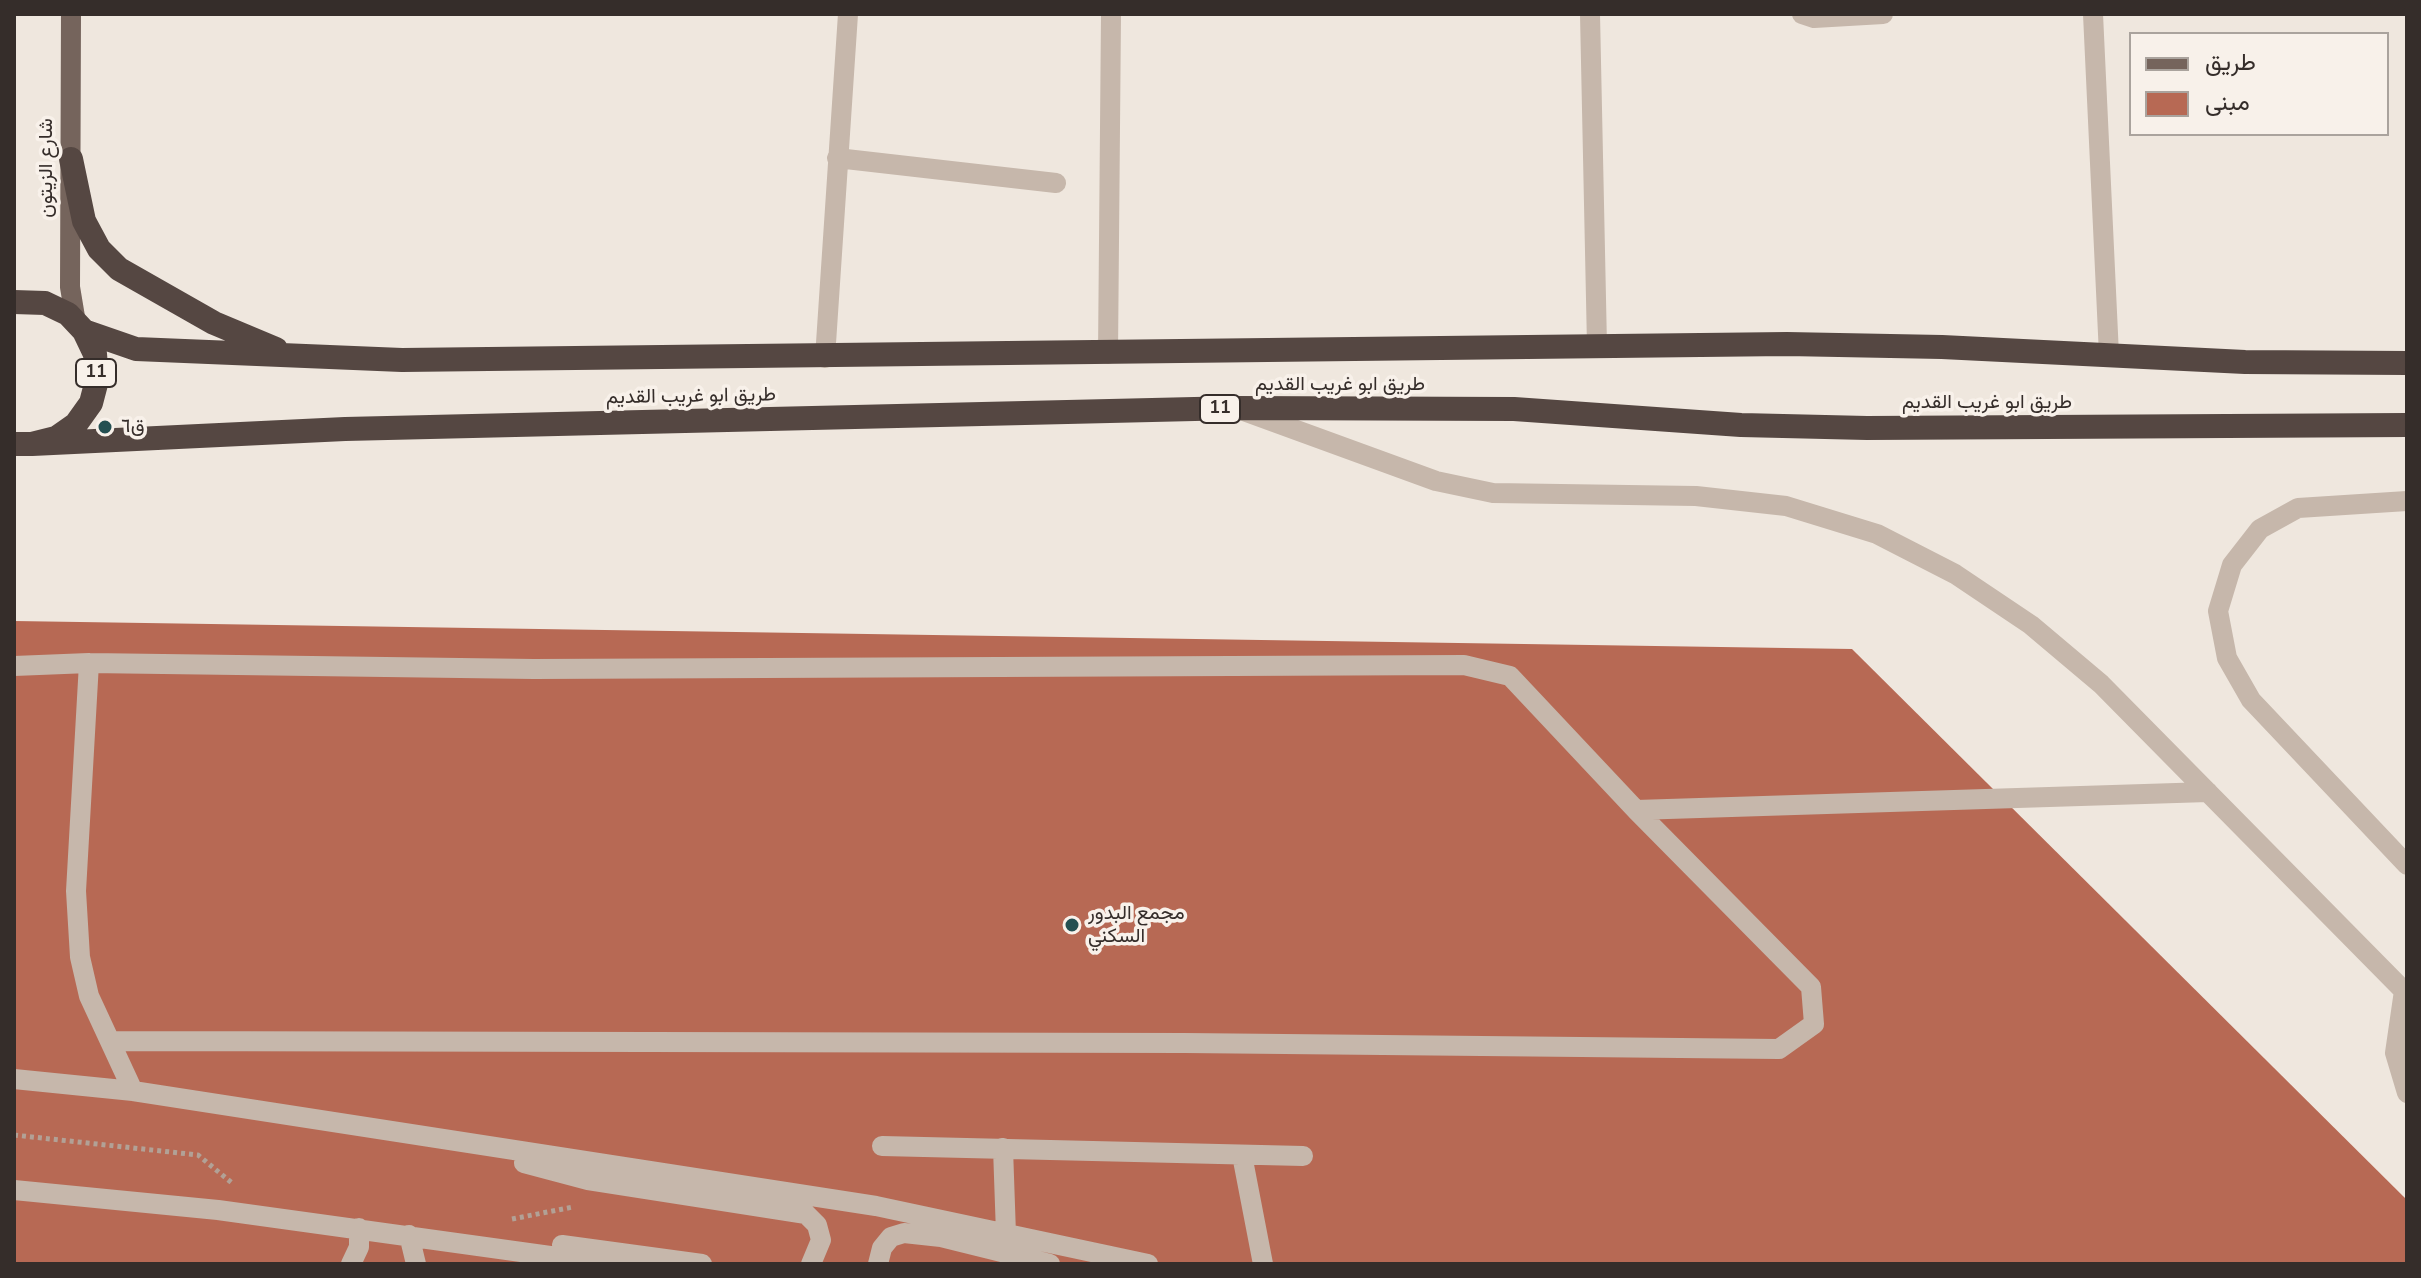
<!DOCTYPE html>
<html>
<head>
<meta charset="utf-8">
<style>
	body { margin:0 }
	#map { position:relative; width:2421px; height:1278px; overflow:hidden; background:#efe7de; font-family:"Nunito Sans",Vazirmatn,sans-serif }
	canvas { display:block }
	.frame { position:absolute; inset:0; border:16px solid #352d2a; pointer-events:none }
	.legend { position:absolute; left:2129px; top:32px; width:260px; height:104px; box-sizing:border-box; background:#f8f1ea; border:2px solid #aaa39d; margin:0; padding:10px 14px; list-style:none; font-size:24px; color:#352d2a }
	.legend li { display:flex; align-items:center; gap:16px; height:40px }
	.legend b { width:40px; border:2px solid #aaa39d }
</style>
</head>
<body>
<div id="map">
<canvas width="2421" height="1278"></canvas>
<div class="frame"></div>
<ul class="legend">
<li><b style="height:10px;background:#75645c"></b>طريق</li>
<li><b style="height:22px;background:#b76954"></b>مبنى</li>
</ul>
</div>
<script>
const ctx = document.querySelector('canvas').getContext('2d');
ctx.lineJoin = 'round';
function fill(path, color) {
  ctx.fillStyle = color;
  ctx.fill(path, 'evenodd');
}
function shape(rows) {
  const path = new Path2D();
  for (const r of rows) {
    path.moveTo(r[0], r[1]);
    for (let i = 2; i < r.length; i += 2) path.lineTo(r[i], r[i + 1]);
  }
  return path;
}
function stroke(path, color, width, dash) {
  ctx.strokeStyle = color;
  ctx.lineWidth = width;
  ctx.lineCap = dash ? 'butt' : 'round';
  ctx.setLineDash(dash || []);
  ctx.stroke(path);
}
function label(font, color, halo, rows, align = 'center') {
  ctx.font = font + ' "Nunito Sans",Vazirmatn,sans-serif';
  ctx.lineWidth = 7;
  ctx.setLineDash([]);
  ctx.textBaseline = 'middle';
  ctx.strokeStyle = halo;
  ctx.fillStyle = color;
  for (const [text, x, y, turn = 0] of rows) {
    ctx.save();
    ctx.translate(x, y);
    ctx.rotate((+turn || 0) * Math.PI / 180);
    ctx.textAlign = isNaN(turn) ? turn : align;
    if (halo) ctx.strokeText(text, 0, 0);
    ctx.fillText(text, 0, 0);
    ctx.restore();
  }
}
fill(shape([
	[14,621,1852,649,2407,1200,2407,1264,14,1264]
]), '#b76954');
stroke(shape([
	[14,1135,198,1155,232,1183],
	[512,1219,573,1207]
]), '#b2a196', 5, [4, 4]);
stroke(shape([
	[1590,14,1597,346],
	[1802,14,1814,18,1883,14],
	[2093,14,2109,355],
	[837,158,1056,183],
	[1108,354,1111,14],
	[825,358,848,14],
	[1244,411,1436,481,1493,493,1696,496,1786,506,1877,534,1955,574,2031,625,2101,684,2407,994],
	[2407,501,2298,508,2260,529,2232,565,2218,611,2227,658,2251,700,2407,865],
	[89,663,76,891,80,957,89,996,133,1091],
	[14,666,89,663,534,669,1464,665,1510,676,1636,810,1811,987,1814,1024,1779,1049,1185,1043,110,1041],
	[1636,810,2208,792],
	[2404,991,2395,1053,2407,1093],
	[14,1079,133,1091,876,1206,1148,1264],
	[882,1146,1303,1156],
	[1003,1148,1006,1234],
	[1242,1155,1263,1264],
	[524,1163,588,1180,806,1214,817,1225,821,1240,811,1264],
	[14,1190,218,1210,608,1264],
	[409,1235,416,1264],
	[562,1245,702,1264],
	[351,1264,359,1247,359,1228],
	[878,1264,882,1248,891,1237,904,1233,941,1237,1050,1264]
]), '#c6b7ab', 20);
stroke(shape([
	[71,14,70,287,76,323]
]), '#75645c', 20);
stroke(shape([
	[71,159,84,221,99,249,119,269,214,323,276,349],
	[14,302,45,303,68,314,84,331,95,354,97,380,91,403,76,424,56,438,32,444,14,444],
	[84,331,136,349,402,360,1787,344,1942,347,2245,362,2407,363],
	[32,444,345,429,1237,408,1514,409,1741,425,1867,428,2407,425]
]), '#554742', 24);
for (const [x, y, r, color] of [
	[105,427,8,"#245052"],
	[1072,925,8,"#245052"]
]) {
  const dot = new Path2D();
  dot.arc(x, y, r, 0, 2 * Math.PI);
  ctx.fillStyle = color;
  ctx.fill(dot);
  stroke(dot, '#f8f1ea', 3);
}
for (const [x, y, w] of [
	[96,373,40],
	[1220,409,40]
]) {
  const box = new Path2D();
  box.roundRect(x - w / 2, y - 14, w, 28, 6);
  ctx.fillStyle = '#f8f1ea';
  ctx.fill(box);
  stroke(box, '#352d2a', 2);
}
label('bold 18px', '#352d2a', null, [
	["11",96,373],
	["11",1220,409]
]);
label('20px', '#352d2a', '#f8f1ea', [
	["شارع الزيتون",47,168,-90],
	["طريق ابو غريب القديم",1340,385],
	["طريق ابو غريب القديم",691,397,-1],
	["طريق ابو غريب القديم",1987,403]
]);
label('20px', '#352d2a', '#f8f1ea', [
	["ق٦",121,427],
	["مجمع البدور",1088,914],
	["السكني",1088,937]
], 'left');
</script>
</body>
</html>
